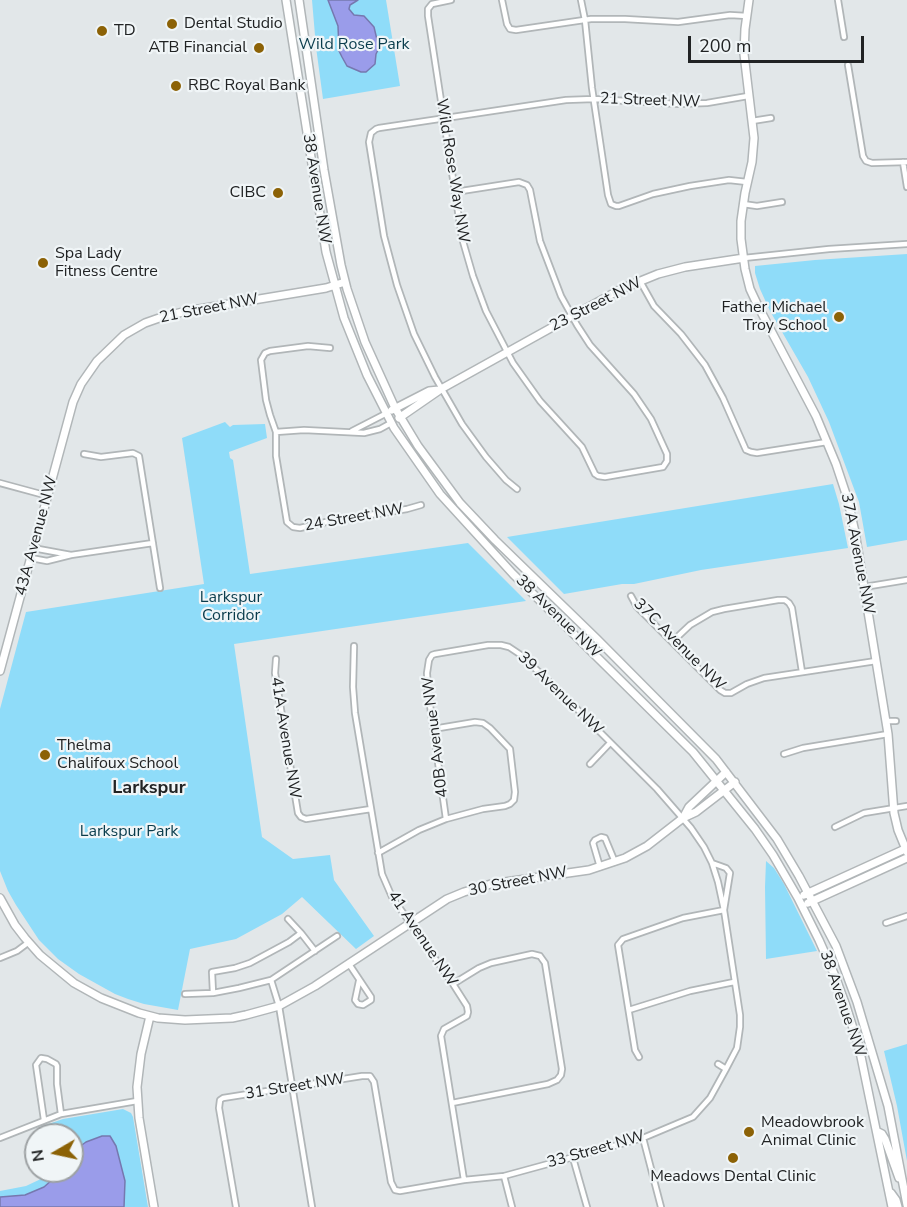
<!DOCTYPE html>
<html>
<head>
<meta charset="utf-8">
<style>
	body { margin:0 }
	#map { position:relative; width:907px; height:1207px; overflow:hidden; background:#e2e7e9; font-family:"Nunito Sans",sans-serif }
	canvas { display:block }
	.north { position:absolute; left:24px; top:1123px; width:60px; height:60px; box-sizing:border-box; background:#f0f5f7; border:2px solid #9da1a3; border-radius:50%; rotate:261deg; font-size:16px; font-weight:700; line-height:24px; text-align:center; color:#212324 }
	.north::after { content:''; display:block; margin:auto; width:21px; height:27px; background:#8c6206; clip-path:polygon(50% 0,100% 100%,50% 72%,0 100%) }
	.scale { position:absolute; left:688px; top:36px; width:176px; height:27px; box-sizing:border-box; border:3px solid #212324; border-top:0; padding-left:8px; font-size:18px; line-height:21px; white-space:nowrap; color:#212324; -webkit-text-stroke:4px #f0f5f7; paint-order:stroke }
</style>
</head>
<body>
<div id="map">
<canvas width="907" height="1207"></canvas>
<div class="north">N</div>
<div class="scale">200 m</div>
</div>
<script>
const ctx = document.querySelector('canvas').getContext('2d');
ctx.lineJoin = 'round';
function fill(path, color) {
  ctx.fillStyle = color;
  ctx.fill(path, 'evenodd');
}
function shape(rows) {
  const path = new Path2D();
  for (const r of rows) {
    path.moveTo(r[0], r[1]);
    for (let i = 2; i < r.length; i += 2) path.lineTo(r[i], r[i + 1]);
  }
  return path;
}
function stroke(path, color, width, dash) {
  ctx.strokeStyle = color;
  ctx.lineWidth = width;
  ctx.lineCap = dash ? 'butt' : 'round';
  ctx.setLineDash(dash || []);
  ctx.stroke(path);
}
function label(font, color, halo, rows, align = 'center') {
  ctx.font = font + ' "Nunito Sans",sans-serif';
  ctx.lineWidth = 4.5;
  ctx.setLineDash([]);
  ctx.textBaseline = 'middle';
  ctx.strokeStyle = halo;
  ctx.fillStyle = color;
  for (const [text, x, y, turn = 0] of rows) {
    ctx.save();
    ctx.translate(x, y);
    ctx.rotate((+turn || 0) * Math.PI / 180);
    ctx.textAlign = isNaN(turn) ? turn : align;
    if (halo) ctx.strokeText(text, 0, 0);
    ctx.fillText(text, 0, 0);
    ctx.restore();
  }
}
fill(shape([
	[312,0,386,0,400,86,323,99,316,47],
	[907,254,907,540,867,547,859,502,829,422,808,377,770,311,760,289,755,273,755,266,815,260],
	[225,422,230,427,233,425,265,424,267,438,229,452,230,458,233,460,250,574,468,543,526,601,234,644,262,837,293,859,330,855,334,880,374,936,356,949,302,897,282,914,236,939,190,949,178,1010,144,1004,128,999,115,994,79,974,58,959,39,940,16,905,8,891,0,871,0,709,26,612,204,584,182,438],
	[833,484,839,504,848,548,701,570,634,584,622,584,564,594,507,537],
	[766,861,774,868,784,884,817,951,766,959,765,887],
	[907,1044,907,1161,897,1106,884,1051],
	[123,1109,131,1113,133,1117,148,1207,0,1207,0,1191,26,1186,43,1178,51,1171,72,1171,72,1135,44,1135,40,1127,63,1119]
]), '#8fdcf9');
const water = shape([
	[328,0,358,0,350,5,349,9,354,15,364,16,374,27,379,48,376,54,375,64,366,72,361,72,347,66,342,57,339,51,338,26,328,0],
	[102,1136,110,1136,116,1146,125,1181,124,1207,0,1207,0,1197,25,1195,44,1187,62,1171,72,1171,72,1153,75,1150,86,1142,102,1136]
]);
fill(water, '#9a9cea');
stroke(water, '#7678af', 1.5);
const street = shape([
	[451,0,432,4,428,9,428,16,455,192,462,238,473,276,486,311,513,363,540,401,582,447,595,474,598,476,605,477,663,467,667,461,667,454,651,419,634,394,590,345,577,325,561,296,540,241,530,190,527,185,519,182,455,192],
	[502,0,507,24,510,29,516,30,591,19,625,19,678,22,730,15,747,16],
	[581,0,585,20,592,88,608,195,611,204,616,206,619,206,653,194,690,186,729,180,747,182],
	[838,0,844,37],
	[848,65,863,156,866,161,872,163,907,162],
	[752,121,771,118],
	[903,162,907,187],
	[743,204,757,206,782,202],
	[744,258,829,249,907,244],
	[640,281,654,306,681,334,705,365,723,398,746,450,751,452,757,453,827,442],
	[330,348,308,346,270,351,265,353,261,360,266,400,270,415,276,432,276,456,287,522,293,527,300,528,326,522,407,509,421,505],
	[352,431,387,413],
	[276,432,304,430,364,433,380,429,391,423],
	[84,454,101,457,133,453,139,456,160,588],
	[0,483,48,496],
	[517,489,506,480,486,457,462,424,435,377,414,334,397,285,384,236,369,142,371,133,376,129,379,128,566,100,594,99,678,104,707,103,748,96],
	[33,548,71,555],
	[31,558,47,561,71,555,153,543],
	[864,587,907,580],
	[631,596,637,607,720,690,725,693,731,693,747,684,764,678,876,661],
	[672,642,690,625,712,612,724,609,778,600,785,600,789,603,792,608,802,672],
	[354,646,353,687,355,713,382,874,392,897,453,984,467,1006,468,1012,467,1016,444,1029,441,1036,464,1180],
	[276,659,275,673,298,813,301,817,306,819,371,809],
	[886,721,896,721],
	[784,754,803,748,888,734],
	[590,764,610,743],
	[835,827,864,813,907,806],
	[378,853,419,830,446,819,483,809,505,806,510,804,514,800,515,792,510,749,490,728,483,723,475,722,433,729],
	[600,867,593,843,595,840,601,837,605,838,615,862],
	[288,919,301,933],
	[886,923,907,916],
	[315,951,301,933,289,942,250,963,235,968,212,972,213,993,239,988,271,980,337,936],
	[0,958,17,951,29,942],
	[349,964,371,997,371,1000,363,1005,358,1004,355,1000,359,981],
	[271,980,279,1006,312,1207],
	[185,994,213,993],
	[629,1010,690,991,734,982],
	[639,1057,635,1050,618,945,623,939,683,918,724,910,730,873,726,868,712,863],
	[718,1064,726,1069],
	[452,1103,548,1084,557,1080,561,1075,562,1069,545,963,540,956,532,954,491,963,479,968,453,984],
	[44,1120,36,1065,41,1058,47,1059,56,1064,57,1066,57,1084,61,1114],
	[0,1138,61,1114,137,1101],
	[643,1138,661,1207],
	[573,1158,587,1207],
	[504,1176,512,1207],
	[236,1207,219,1108,220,1100,223,1098,362,1076,370,1076,374,1082,391,1182,395,1190,400,1191,464,1180,504,1176,643,1138,693,1117,710,1098,726,1069,737,1048,740,1027,740,1015,724,910,718,882,712,863,704,847,691,828,657,789,565,697,521,655,509,647,501,645,488,645,435,654,432,655,429,660,427,673,428,691,446,819]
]);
const secondary = shape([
	[286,0,326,252,344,318,367,375,394,428,440,494,513,574,693,752,755,829,773,855,798,898,819,940,835,976,846,1006,859,1047,892,1207],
	[299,0,324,170,341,265,347,289,365,342,395,408,418,446,460,503,495,540,597,639,716,759,777,839,799,876,836,946,857,1002,888,1106,907,1205],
	[749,0,745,29,744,54,754,138,752,162,745,193,741,221,741,239,745,269,750,289,758,306,816,416,836,464,847,497,855,532,888,734,894,813,898,830,907,852],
	[392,410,429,391,439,390],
	[399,418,441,389,621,289,658,274,685,267,744,258],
	[0,671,73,402,81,384,97,361,124,335,145,323,162,317,187,311,326,288,345,282],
	[683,818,689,807,726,772],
	[804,895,905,849],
	[0,898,15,925,25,938,40,955,74,983,101,998,139,1013,158,1018,185,1020,232,1018,246,1015,279,1006,315,986,447,899,464,892,491,884,589,870,625,858,647,846,683,818,696,812,735,782],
	[808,903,907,858],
	[150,1016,141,1054,137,1087,139,1118,154,1207],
	[878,1132,882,1134,885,1139,899,1178],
	[891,1193,896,1200,898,1207]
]);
stroke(street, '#b1b6b8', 8);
stroke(secondary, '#b1b6b8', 10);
stroke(street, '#fff', 4.5);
stroke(secondary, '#fff', 7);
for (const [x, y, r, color] of [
	[172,24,6,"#8c6206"],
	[102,31,6,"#8c6206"],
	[259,48,6,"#8c6206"],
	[176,86,6,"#8c6206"],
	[278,193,6,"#8c6206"],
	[43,263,6,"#8c6206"],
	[839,317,6,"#8c6206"],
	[45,755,6,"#8c6206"],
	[749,1132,6,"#8c6206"],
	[733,1158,6,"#8c6206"]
]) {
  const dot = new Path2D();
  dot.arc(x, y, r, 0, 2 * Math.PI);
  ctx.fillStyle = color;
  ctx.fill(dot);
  stroke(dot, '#f0f5f7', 2);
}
label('16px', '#212324', '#f0f5f7', [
	["Dental Studio",184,24],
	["TD",114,31],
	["ATB Financial",247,48,"right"],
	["RBC Royal Bank",188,86],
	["CIBC",266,193,"right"],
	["Spa Lady",55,254],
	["Fitness Centre",55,272],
	["Father Michael",827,308,"right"],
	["Troy School",827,326,"right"],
	["Thelma",57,746],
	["Chalifoux School",57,764],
	["Meadowbrook",761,1123],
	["Animal Clinic",761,1141],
	["Meadows Dental Clinic",733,1177,"center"]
], 'left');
label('16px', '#093c4c', '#f0f5f7', [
	["Wild Rose Park",354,45],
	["Larkspur",231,598],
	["Corridor",231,616],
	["Larkspur Park",129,832]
]);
label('16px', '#212324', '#f0f5f7', [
	["21 Street NW",650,101,2],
	["Wild Rose Way NW",452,171,81],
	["38 Avenue NW",316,189,81],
	["23 Street NW",596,305,-27],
	["21 Street NW",209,309,-11],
	["24 Street NW",354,518,-10],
	["43A Avenue NW",37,536,-75],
	["37A Avenue NW",857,554,79],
	["38 Avenue NW",558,617,44],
	["37C Avenue NW",679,645,45],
	["39 Avenue NW",560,694,44],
	["40B Avenue NW",436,737,-97],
	["41A Avenue NW",285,738,81],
	["30 Street NW",518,882,-11],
	["41 Avenue NW",422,939,56],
	["38 Avenue NW",842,1004,71],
	["31 Street NW",295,1087,-9],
	["33 Street NW",596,1150,-16]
]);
label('bold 18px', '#212324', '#f0f5f7', [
	["Larkspur",149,789]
]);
</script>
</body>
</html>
